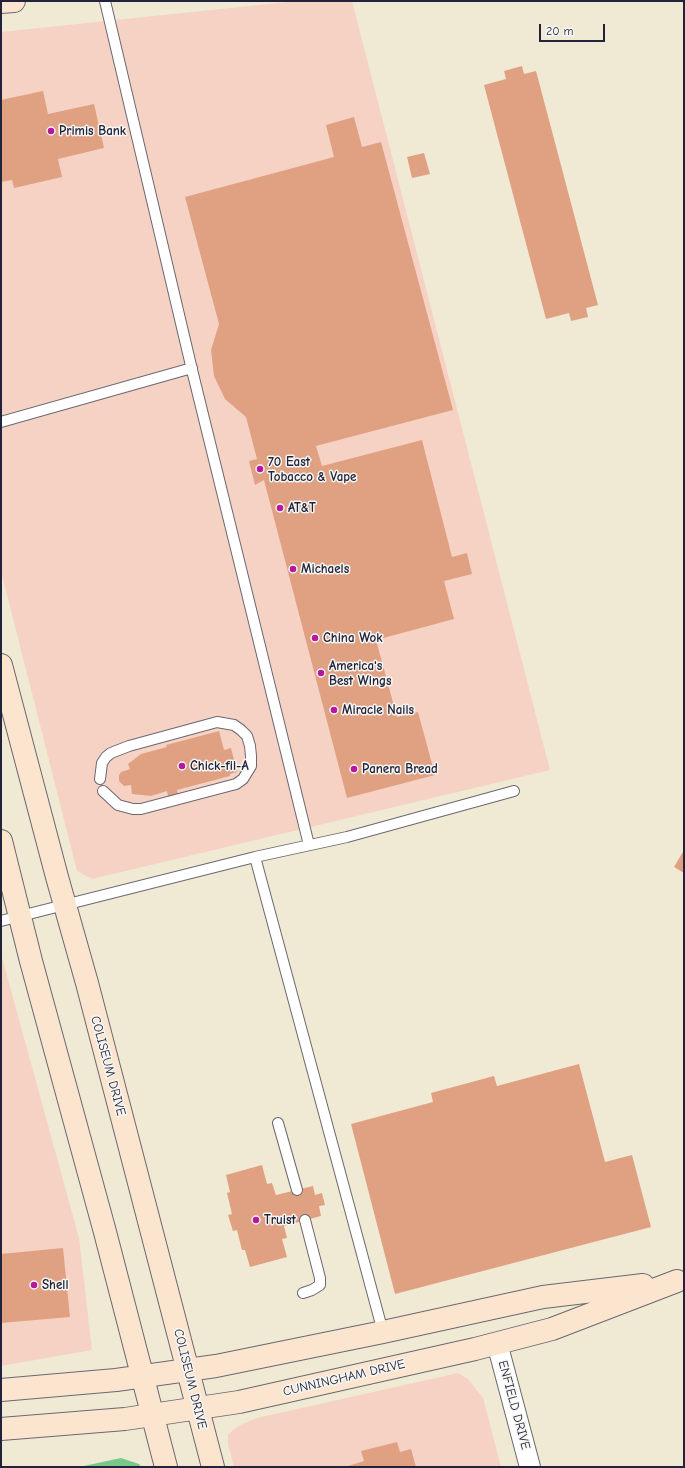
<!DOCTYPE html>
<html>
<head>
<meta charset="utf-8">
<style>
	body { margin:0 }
	#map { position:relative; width:685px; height:1468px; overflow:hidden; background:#f0e9d4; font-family:"Comic Neue",sans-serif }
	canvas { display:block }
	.frame { position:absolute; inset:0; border:2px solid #22223b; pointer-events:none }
	.scale { position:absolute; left:539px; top:24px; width:66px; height:18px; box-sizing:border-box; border:2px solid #22223b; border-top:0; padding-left:5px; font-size:12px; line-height:14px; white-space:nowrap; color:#22223b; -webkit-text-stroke:3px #f6f6f2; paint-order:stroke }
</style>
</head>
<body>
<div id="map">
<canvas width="685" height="1468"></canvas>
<div class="frame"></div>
<div class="scale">20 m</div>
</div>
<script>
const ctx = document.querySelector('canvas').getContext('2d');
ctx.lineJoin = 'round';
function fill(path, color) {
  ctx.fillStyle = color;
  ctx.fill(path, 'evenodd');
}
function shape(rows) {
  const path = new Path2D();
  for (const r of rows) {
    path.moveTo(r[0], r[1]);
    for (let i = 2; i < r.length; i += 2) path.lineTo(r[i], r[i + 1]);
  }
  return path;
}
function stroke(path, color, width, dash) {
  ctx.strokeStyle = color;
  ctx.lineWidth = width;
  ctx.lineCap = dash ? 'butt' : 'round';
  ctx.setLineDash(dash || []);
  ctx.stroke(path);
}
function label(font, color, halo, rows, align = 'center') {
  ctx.font = font + ' "Comic Neue",sans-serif';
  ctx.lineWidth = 3;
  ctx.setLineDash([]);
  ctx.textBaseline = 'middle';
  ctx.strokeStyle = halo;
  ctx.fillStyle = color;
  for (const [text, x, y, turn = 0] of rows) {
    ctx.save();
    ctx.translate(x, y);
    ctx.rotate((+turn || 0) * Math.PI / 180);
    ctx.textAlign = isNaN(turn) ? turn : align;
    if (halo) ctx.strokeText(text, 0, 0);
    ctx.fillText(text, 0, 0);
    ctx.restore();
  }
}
fill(shape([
	[297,1,352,1,550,770,92,879,77,871,1,571,1,32],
	[1,954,79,1238,92,1350,1,1366],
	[458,1373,468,1379,483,1398,501,1467,234,1467,228,1444,228,1434,240,1425,257,1418]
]), '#f6d2c5');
fill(shape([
	[121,1458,139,1464,141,1467,79,1467]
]), '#77c98a');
fill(shape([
	[522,66,524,74,536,71,598,305,586,308,588,317,571,321,569,313,546,319,484,85,506,79,504,71],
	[43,91,48,114,94,104,104,148,58,159,62,177,14,188,12,180,1,182,1,100],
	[354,117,362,147,381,142,453,410,316,446,322,466,422,440,452,557,467,553,472,574,444,581,454,619,376,640,397,717,418,712,435,775,347,798,264,480,255,485,249,461,257,459,246,417,225,399,214,376,211,350,219,324,185,197,334,157,326,125],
	[424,153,430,174,412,178,407,157],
	[219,731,224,750,231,748,237,772,230,774,230,776,177,790,178,794,172,798,168,796,167,791,151,796,132,794,131,785,124,786,119,781,119,775,121,772,130,769,128,764,141,754,167,747,166,745],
	[684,850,684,873,674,867],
	[579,1064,605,1162,632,1155,651,1227,395,1294,351,1124,433,1102,431,1093,494,1076,497,1086],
	[262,1165,267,1184,272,1183,276,1195,313,1186,315,1195,322,1193,325,1205,319,1206,321,1216,284,1226,287,1238,282,1239,287,1257,250,1267,245,1250,242,1250,237,1230,233,1231,228,1215,232,1214,227,1193,230,1192,226,1175],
	[63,1248,70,1317,1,1323,1,1254],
	[397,1442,400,1452,411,1449,416,1467,345,1467,364,1461,361,1451]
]), '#e0a183');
const lane = shape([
	[105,1,193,374,309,845],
	[1,422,192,368],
	[100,779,102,763,106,757,111,753,129,746,217,722,234,725,241,730,247,736,250,746,251,756,251,766,243,779,236,784,141,809,133,809,118,805,103,791],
	[255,857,383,1332],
	[1,921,255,857,347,837,514,791],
	[278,1123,297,1190],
	[303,1293,312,1290,320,1285,320,1278,305,1220]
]);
const street = shape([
	[497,1343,530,1467]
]);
const secondary = shape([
	[1,2,14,1],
	[1,665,57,877,87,983,213,1467],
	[1,841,31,961,105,1232,166,1467],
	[1,1390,116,1380,216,1366,383,1332,543,1297,643,1285],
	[1,1429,125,1419,239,1402,475,1349,552,1329,677,1281]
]);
stroke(lane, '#6a6871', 12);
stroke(street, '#6a6871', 22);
stroke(secondary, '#6a6871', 24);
stroke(lane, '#fff', 10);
stroke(street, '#fff', 20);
stroke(secondary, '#fce5cf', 22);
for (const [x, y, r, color] of [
	[51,131,4,"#b5179e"],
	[260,469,4,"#b5179e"],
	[280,508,4,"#b5179e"],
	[293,569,4,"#b5179e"],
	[315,638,4,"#b5179e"],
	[321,673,4,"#b5179e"],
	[334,710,4,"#b5179e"],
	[182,766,4,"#b5179e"],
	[354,769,4,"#b5179e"],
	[256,1220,4,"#b5179e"],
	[34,1285,4,"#b5179e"]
]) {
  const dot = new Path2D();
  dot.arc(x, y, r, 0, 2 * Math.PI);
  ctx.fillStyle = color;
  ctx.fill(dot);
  stroke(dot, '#f6f6f2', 1.5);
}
label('bold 13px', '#22223b', '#f6f6f2', [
	["Primis Bank",59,131],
	["70 East",268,462],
	["Tobacco & Vape",268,477],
	["AT&T",288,508],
	["Michaels",301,569],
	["China Wok",323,638],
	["America's",329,666],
	["Best Wings",329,681],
	["Miracle Nails",342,710],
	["Chick-fil-A",190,766],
	["Panera Bread",362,769],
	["Truist",264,1220],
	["Shell",42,1285]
], 'left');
label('13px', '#22223b', '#f6f6f2', [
	["COLISEUM DRIVE",108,1066,75],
	["CUNNINGHAM DRIVE",344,1378,-13],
	["COLISEUM DRIVE",190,1379,76],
	["ENFIELD DRIVE",514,1405,75]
]);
</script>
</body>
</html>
